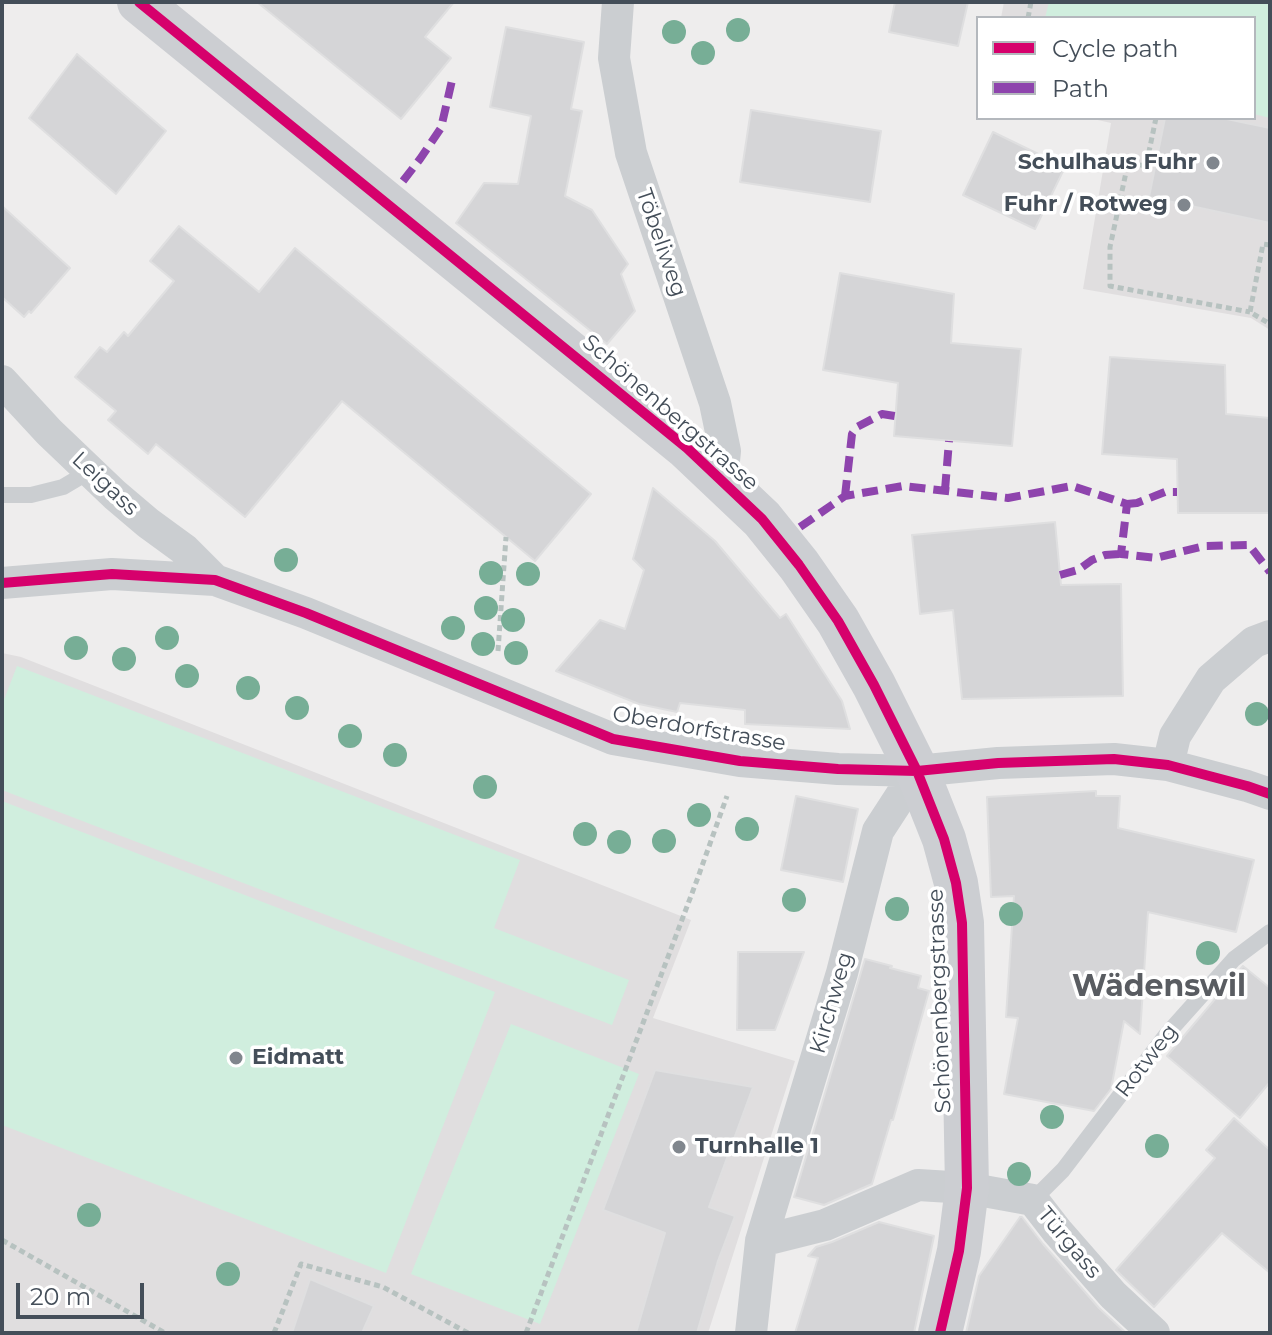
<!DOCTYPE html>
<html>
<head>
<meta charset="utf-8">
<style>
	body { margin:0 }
	#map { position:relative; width:1272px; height:1335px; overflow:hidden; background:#eeeded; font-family:Montserrat,sans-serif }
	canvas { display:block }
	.frame { position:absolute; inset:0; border:4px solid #444e59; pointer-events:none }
	.legend { position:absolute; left:976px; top:16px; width:280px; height:104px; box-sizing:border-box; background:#fff; border:2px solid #b4b8bd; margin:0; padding:10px 14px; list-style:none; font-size:24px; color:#444e59 }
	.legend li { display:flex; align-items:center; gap:16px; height:40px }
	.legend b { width:40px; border:2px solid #b4b8bd }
	.scale { position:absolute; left:16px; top:1283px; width:128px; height:36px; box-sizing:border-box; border:4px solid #444e59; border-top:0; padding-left:10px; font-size:24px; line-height:28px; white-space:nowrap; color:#444e59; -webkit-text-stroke:6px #fff; paint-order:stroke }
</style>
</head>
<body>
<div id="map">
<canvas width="1272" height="1335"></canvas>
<div class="frame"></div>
<ul class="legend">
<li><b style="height:10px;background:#d6006c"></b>Cycle path</li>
<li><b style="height:10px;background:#8e44ad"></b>Path</li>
</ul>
<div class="scale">20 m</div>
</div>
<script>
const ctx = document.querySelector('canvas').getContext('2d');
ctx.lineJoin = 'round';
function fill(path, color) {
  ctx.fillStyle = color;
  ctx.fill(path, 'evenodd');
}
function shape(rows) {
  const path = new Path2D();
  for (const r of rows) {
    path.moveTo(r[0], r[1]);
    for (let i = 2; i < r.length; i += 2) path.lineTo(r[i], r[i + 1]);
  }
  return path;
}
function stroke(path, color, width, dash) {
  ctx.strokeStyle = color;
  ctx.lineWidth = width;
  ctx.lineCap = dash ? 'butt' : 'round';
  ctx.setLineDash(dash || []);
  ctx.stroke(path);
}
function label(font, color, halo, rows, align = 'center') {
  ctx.font = font + ' Montserrat,sans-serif';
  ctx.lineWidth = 7;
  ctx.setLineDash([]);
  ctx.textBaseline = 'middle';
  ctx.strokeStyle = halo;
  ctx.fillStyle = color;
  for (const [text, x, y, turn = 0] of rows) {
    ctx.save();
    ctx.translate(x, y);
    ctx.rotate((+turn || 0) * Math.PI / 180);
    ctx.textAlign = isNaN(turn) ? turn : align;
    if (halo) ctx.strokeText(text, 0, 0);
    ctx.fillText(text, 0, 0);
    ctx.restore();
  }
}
fill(shape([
	[1004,2,1270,2,1270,330,1251,318,1083,289,1111,123,1089,118,1254,118,1254,18,1001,18],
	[2,653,21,657,691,920,653,1018,795,1061,708,1333,2,1333]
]), '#e0dedf');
fill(shape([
	[1049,2,1270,2,1270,118,1254,114,1254,18,1045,18],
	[17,666,520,860,494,928,629,980,612,1025,2,790,2,705],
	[2,801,495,992,386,1273,2,1125],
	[511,1024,639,1074,540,1324,411,1274]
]), '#d0eede');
const building = shape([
	[257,2,454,2,425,37,451,58,401,119,257,2],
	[895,2,968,2,958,46,889,32,895,2],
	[506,27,584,42,571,109,582,111,565,196,592,210,628,264,621,274,635,311,607,344,456,223,484,183,518,184,531,116,490,107,506,27],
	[77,54,166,131,116,194,29,118,77,54],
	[751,110,881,131,870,202,740,182,751,110],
	[1165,118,1222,118,1270,128,1270,223,1149,197,1165,118],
	[993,132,1065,167,1035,229,963,195,993,132],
	[2,206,70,268,31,313,29,311,24,317,2,297,2,206],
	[179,226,259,292,295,248,591,494,535,561,342,401,245,517,156,444,148,454,108,420,116,411,75,377,100,347,107,352,124,332,128,336,174,281,150,261,179,226],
	[840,273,954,294,951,343,1021,349,1012,446,894,436,898,383,823,370,840,273],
	[1110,357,1225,365,1226,414,1270,418,1270,513,1178,513,1177,459,1102,454,1110,357],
	[653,488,715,541,780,618,786,614,842,701,850,729,745,724,745,710,680,703,677,712,639,704,556,671,600,620,625,629,644,570,633,559,653,488],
	[1055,522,1061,585,1121,584,1123,696,962,699,953,610,920,614,912,535,1055,522],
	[1096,791,1096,796,1120,796,1118,828,1254,860,1236,932,1148,912,1140,1034,1124,1021,1111,1089,1094,1111,1004,1094,1018,1018,1006,1017,1014,896,991,897,987,797,1096,791],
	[796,796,858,809,843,882,781,870,796,796],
	[738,952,804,952,775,1030,737,1030,738,952],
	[865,959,892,966,890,968,921,976,918,988,929,991,893,1120,891,1120,872,1184,824,1205,794,1197,865,959],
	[1243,966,1270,988,1270,1082,1240,1118,1167,1056,1243,966],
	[655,1070,753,1087,709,1207,735,1216,718,1261,697,1333,636,1333,665,1233,603,1210,655,1070],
	[1234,1118,1270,1150,1270,1273,1222,1233,1154,1307,1116,1270,1215,1158,1206,1150,1234,1118],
	[1020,1217,1022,1217,1043,1244,1099,1308,1126,1333,966,1333,979,1276,1020,1217],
	[879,1222,934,1236,914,1333,795,1333,818,1258,808,1256,816,1247,832,1242,879,1222],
	[310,1279,374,1306,362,1333,292,1333,310,1279]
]);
fill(building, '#d5d5d7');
stroke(building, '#dfdfe0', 2);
stroke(shape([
	[1028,18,1031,2],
	[1156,118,1146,166,1128,163,1110,247,1110,286,1250,312],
	[1270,245,1263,244,1250,312,1270,324],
	[498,651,506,537],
	[2,1240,165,1333],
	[274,1333,301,1264,383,1287,468,1333],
	[526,1333,697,880,727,796]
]), '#b7c2c0', 5, [6, 4]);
stroke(shape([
	[2,495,31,495,63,487,90,471],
	[1033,1200,1063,1170,1166,1035,1234,959,1270,932]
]), '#cbced1', 16);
stroke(shape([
	[618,2,614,58,631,153,715,403,725,451,722,480],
	[2,381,49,432,115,495,148,523,185,550,215,580],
	[2,583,112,574,215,580,306,613,613,739,740,761,838,769,917,771,998,763,1114,759,1168,765,1247,786,1270,794],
	[1168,765,1175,736,1211,679,1254,642,1270,636],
	[761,1241,825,1225,918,1185,967,1188,1033,1200,1057,1231,1113,1295,1154,1333],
	[751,1333,761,1241,842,973,878,831,917,771]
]), '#cbced1', 32);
stroke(shape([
	[139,2,687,448,762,519,799,565,838,621,874,685,917,771,944,839,956,883,962,923,967,1188,959,1251,940,1333]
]), '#ccced2', 44);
stroke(shape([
	[403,181,420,159,441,128,453,76],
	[945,490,949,441],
	[845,496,852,434,857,427,882,414,895,416],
	[1127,504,1137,503,1165,492,1177,492],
	[800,527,845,496,903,486,1008,498,1072,486,1127,504,1121,554,1156,558,1204,546,1249,545,1270,572],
	[1060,575,1078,570,1092,560,1105,555,1121,554]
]), '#8e44ad', 8, [16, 8]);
stroke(shape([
	[139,2,687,448,762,519,799,565,838,621,874,685,917,771,944,839,956,883,962,923,967,1188,959,1251,940,1333],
	[2,583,112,574,215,580,306,613,613,739,740,761,838,769,917,771,998,763,1114,759,1168,765,1247,786,1270,794]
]), '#d6006c', 10);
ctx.fillStyle = '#77ae96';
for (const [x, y] of [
	[738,30],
	[674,32],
	[703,53],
	[286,560],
	[491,573],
	[528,574],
	[486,608],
	[513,620],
	[453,628],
	[167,638],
	[483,644],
	[76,648],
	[516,653],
	[124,659],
	[187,676],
	[248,688],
	[297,708],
	[1257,714],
	[350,736],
	[395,755],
	[485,787],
	[699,815],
	[747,829],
	[585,834],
	[664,841],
	[619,842],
	[794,900],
	[897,909],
	[1011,914],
	[1208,953],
	[1052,1117],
	[1157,1146],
	[1019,1174],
	[89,1215],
	[228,1274]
]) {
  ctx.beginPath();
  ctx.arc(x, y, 12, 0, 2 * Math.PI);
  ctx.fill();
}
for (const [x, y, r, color] of [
	[1213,163,8,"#80868d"],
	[1184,205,8,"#80868d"],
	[236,1058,8,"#80868d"],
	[679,1147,8,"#80868d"]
]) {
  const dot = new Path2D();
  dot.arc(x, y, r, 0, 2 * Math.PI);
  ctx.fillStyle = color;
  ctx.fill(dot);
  stroke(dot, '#fff', 3);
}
label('bold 22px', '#444e59', '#fff', [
	["Schulhaus Fuhr",1197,163],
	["Fuhr / Rotweg",1168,205],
	["Eidmatt",252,1058,"left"],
	["Turnhalle 1",695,1147,"left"]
], 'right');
label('22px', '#444e59', '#fff', [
	["Töbeliweg",661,243,71],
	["Schönenbergstrasse",670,413,41],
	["Leigass",105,484,43],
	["Oberdorfstrasse",699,729,10],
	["Schönenbergstrasse",940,1001,-92],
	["Kirchweg",832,1003,-74],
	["Rotweg",1147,1061,-52],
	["Türgass",1069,1243,50]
]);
label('bold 30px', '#595c61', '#fff', [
	["Wädenswil",1159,987]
]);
</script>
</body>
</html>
